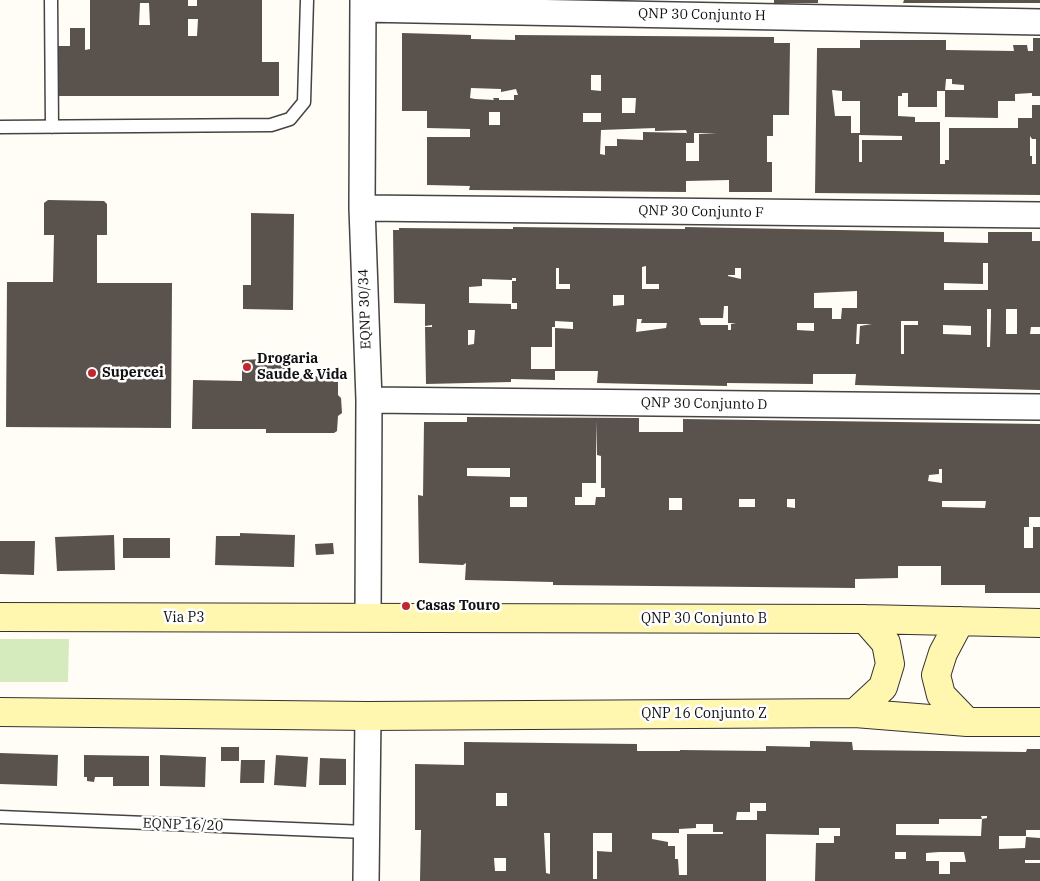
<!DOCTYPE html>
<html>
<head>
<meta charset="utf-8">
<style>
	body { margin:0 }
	canvas { display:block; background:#fffdf5 }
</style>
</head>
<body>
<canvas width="1040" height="881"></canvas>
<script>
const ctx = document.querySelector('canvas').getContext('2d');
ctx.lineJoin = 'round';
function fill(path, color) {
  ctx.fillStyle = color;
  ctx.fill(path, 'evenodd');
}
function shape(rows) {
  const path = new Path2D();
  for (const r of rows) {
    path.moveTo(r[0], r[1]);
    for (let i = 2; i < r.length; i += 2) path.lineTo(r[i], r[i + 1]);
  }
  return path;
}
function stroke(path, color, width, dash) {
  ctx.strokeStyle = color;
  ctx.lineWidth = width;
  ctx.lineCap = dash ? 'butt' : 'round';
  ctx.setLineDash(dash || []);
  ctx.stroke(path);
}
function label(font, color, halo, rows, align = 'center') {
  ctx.font = font + ' "IBM Plex Serif",serif';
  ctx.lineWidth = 5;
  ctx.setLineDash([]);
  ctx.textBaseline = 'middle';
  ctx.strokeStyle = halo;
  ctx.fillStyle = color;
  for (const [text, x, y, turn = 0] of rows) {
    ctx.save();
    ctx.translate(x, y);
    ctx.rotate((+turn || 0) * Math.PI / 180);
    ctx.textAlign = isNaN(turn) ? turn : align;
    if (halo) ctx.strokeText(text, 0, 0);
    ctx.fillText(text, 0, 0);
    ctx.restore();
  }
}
fill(shape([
	[0,639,69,639,68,682,0,682]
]), '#d5ebbd');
fill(shape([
	[90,0,188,0,188,6,197,6,197,0,262,0,262,62,279,62,279,96,56,96,56,46,70,46,70,28,85,28,85,50,90,49],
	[140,3,149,3,150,25,139,25],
	[188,19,198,19,197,36,188,36],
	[774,0,818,0,818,3,774,3],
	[904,0,1040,0,1040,3,903,3],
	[402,33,471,35,471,39,515,40,515,35,774,37,774,43,790,43,789,115,773,115,773,136,767,136,767,162,772,162,772,192,729,192,729,180,686,181,686,192,469,190,470,186,427,185,427,137,470,137,470,129,427,128,427,111,402,111],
	[591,75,601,75,601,91,591,90],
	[471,88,501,89,501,92,516,89,518,95,514,95,514,100,499,100,499,98,493,98,494,100,475,99,470,98],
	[622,98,636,98,635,113,622,113],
	[489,112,500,112,500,125,489,125],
	[583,113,601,113,601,122,583,122],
	[655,128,655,131,686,130,687,133,643,132,643,140,617,139,617,146,605,146,605,155,600,154,601,130],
	[694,133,717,133,699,134,699,161,686,161,686,143,694,143],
	[1033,38,1040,38,1040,96,1032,96,1032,93,1015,94,1015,101,998,101,998,118,945,117,945,90,964,90,964,85,952,84,952,79,946,79,945,91,937,91,937,107,908,107,908,93,902,93,902,96,898,96,898,116,915,117,915,122,940,122,940,164,945,164,945,160,949,160,949,128,1018,128,1018,118,1032,118,1032,105,1040,105,1040,195,815,193,817,48,860,48,860,40,946,40,946,50,1014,51,1013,45,1027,45,1028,51,1033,51],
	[832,90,842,91,842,101,860,101,860,133,851,133,851,116,835,116],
	[859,135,902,136,902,140,862,140,862,162,859,162],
	[1030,136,1032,139,1036,139,1036,164,1032,164,1032,156,1030,156],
	[48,200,104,201,107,204,107,235,97,235,97,283,172,283,171,428,6,427,7,282,53,282,54,235,44,235,44,203],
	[251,213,294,214,293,310,243,309,243,285,251,285],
	[513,227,685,229,685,227,944,232,944,242,988,243,988,232,1032,232,1032,241,1040,241,1040,327,1031,327,1030,334,1040,334,1040,390,855,385,856,374,813,374,813,384,727,383,727,386,597,383,598,371,555,371,555,380,511,379,511,382,426,384,425,327,432,327,432,325,425,326,425,304,394,303,393,230,399,230,399,228,513,229],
	[983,263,988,263,988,290,944,290,944,283,983,284],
	[646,266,646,284,659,284,659,289,642,289,642,267],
	[556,268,559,268,559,284,570,284,570,289,556,289],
	[735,268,741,268,741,279,728,276,728,275,735,275],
	[512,278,516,278,516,281,512,281,512,303,517,303,517,309,511,309,511,304,469,303,469,287,482,286,482,279,512,280],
	[857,291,857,308,842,308,841,319,832,319,832,308,814,308,814,293],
	[613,295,624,295,624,305,613,306],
	[724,306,728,306,728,323,736,323,731,324,731,330,728,330,728,325,701,325,699,318,723,318],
	[987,309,991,309,991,316,990,347,987,347],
	[1006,309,1017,309,1017,334,1006,334],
	[637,319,642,319,641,323,667,323,666,328,636,332],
	[555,321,573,322,573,329,555,328,555,369,531,369,531,347,552,347,552,327,555,327],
	[901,321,918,321,918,325,904,325,904,354,901,354],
	[797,323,814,323,814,331,797,330],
	[857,324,872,324,860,326,859,344,856,344],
	[943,325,971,326,971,335,943,334],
	[468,330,475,330,474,344,468,345],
	[263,359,290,359,289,377,333,376,334,382,338,382,338,395,341,398,342,413,338,416,337,431,334,433,266,433,266,429,192,429,193,380,242,381,242,360],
	[467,417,639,418,639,432,683,432,683,419,1040,424,1040,517,1029,517,1029,527,1024,527,1024,548,1033,548,1033,527,1040,527,1040,593,985,593,985,585,941,585,941,566,898,566,898,578,855,579,855,588,553,585,553,582,465,580,466,563,463,565,419,563,418,495,423,496,424,422,467,422],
	[596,420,597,455,601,456,601,488,605,488,605,497,596,497,595,505,575,505,575,497,582,497,582,483,596,483],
	[467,468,510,468,510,477,467,476],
	[939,469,942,469,942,483,928,481,929,475,939,474],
	[510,497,527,497,527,507,510,507],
	[669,498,682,498,682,510,669,510],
	[739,499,755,499,755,507,739,507],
	[787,499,795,499,795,508,787,507],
	[942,501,986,501,985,508,942,507],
	[240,533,295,535,294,567,215,565,216,536,240,536],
	[114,535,115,570,57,571,55,537],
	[123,538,170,538,170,558,123,558],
	[0,541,35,541,34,575,0,574],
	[333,543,334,554,316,555,315,544],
	[810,741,852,742,853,750,1026,752,1027,749,1040,749,1040,830,1026,830,1026,836,999,836,999,849,1025,848,1026,837,1040,838,1040,860,1025,860,1025,863,1040,863,1040,881,815,881,816,843,834,843,834,836,840,836,840,828,819,828,819,835,766,834,766,881,420,881,421,832,421,830,415,830,415,764,464,765,464,742,637,744,637,751,680,751,680,750,766,751,766,746,810,747],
	[496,793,507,793,507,806,496,806],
	[750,803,766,803,766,811,757,811,757,820,736,820,737,812,750,812],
	[981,816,987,816,987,818,982,819,981,836,896,835,896,824,939,824,939,819,982,819],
	[696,824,713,824,713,832,723,832,723,834,687,834,687,875,679,875,678,859,675,859,675,846,668,846,668,842,652,839,652,833,679,833,679,829,696,828],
	[544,833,550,833,550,874,546,873],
	[593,833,612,833,612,852,597,851,597,879,593,879],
	[895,852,906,852,906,859,895,859],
	[939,852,964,852,966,862,950,862,950,874,939,874,939,861,926,861,926,853],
	[494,858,506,858,506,871,495,871],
	[221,747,239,747,239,761,221,761],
	[0,753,58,755,57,786,0,784],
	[84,755,149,756,149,786,113,786,113,777,95,777,94,782,87,781,87,777,84,777],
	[160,755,206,757,205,787,160,786],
	[276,755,308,757,306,787,274,785],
	[320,758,346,759,346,785,319,785],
	[241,760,265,760,264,783,240,783]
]), '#5a524d');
const lane = shape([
	[51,0,52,127],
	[0,127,271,125,290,119,304,102,307,0],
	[0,817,366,832]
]);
const street = shape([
	[363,0,362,208,369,400,368,618],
	[363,9,1040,22],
	[362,208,1040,215],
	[369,400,1040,407],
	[366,881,368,716]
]);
const secondary = shape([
	[0,617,865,619,1040,623],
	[960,621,943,653,936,675,941,695,967,722],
	[0,712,368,716,855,713,967,722,1040,722],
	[855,713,883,687,890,664,886,643,865,619]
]);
stroke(lane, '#444', 15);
stroke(street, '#444', 28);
stroke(secondary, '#333', 30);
stroke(lane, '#fff', 12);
stroke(street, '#fff', 25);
stroke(secondary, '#fff6b0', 28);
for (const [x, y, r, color] of [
	[247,367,5,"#c4262e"],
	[92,373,5,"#c4262e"],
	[406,606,5,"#c4262e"]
]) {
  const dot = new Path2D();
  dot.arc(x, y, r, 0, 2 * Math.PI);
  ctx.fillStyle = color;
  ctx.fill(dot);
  stroke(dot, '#fff', 2);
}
label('14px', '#111', '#fff', [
	["QNP 30 Conjunto H",702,15,1],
	["QNP 30 Conjunto F",701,212,1],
	["EQNP 30/34",365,309,-92],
	["QNP 30 Conjunto D",704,404,1],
	["Via P3",184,618],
	["QNP 30 Conjunto B",704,619],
	["QNP 16 Conjunto Z",704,714],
	["EQNP 16/20",183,825,2]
]);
label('bold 14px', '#111', '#fff', [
	["Drogaria",257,359],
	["Saude & Vida",257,375],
	["Supercei",102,373],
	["Casas Touro",416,606]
], 'left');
</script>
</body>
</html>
